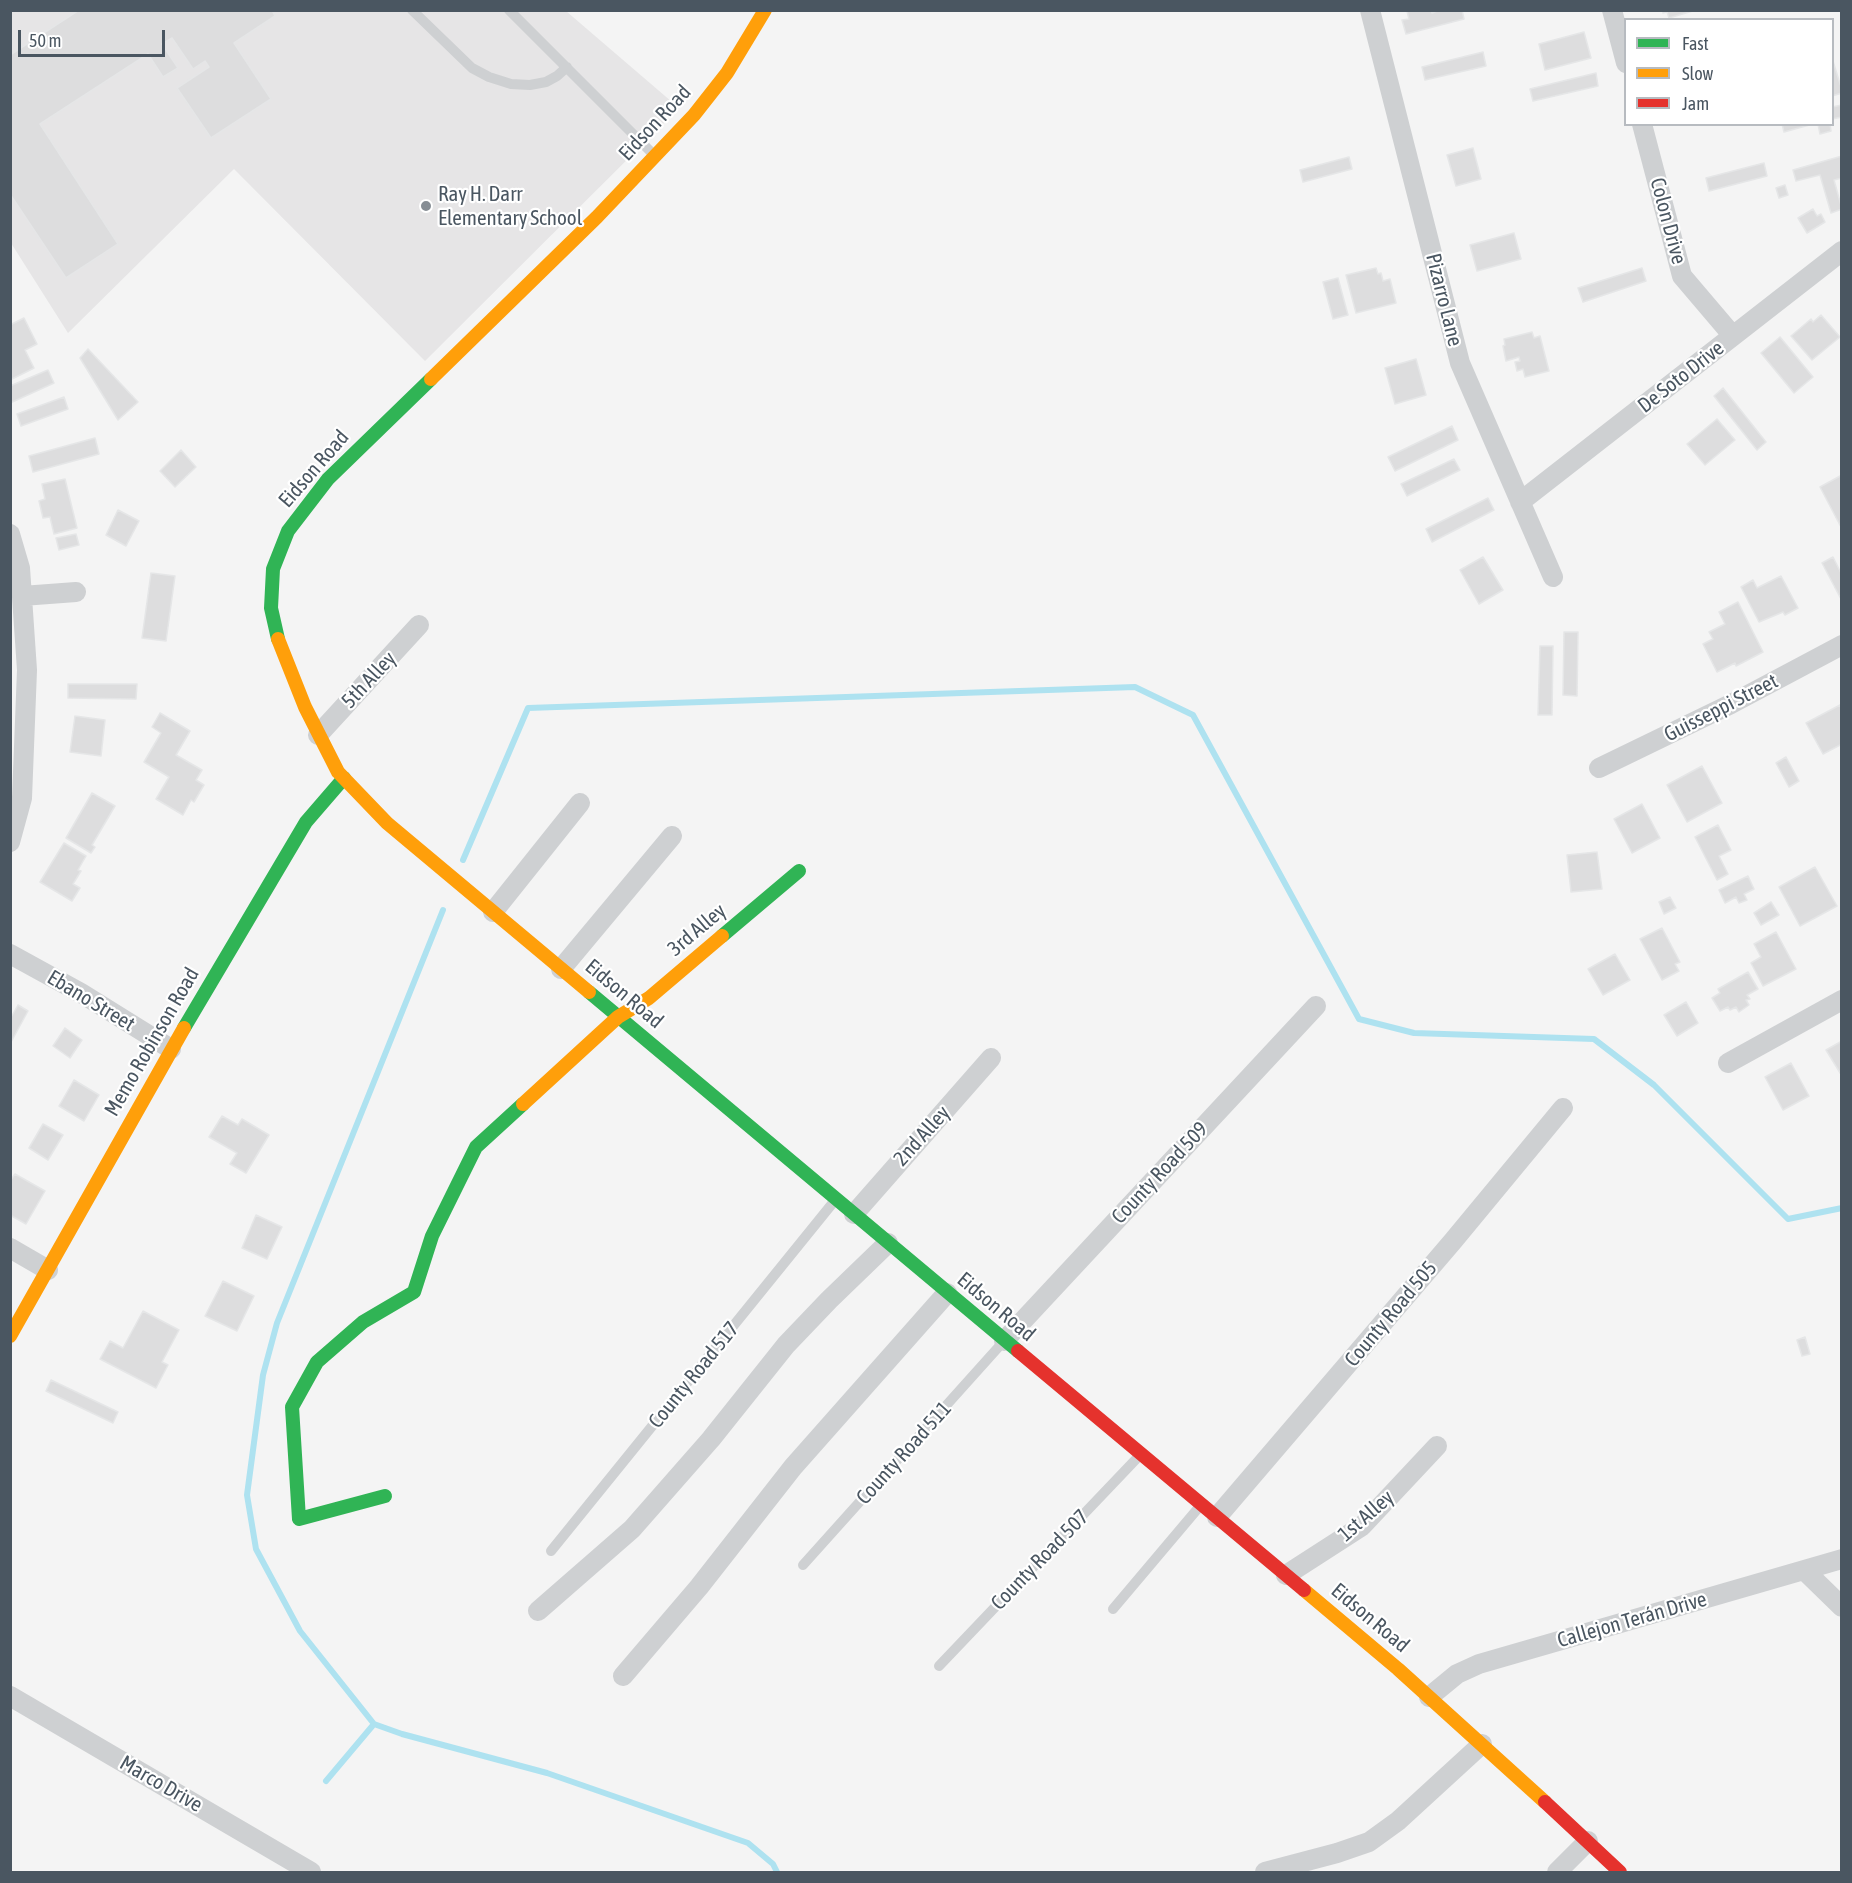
<!DOCTYPE html>
<html>
<head>
<meta charset="utf-8">
<style>
	body { margin:0 }
	#map { position:relative; width:1852px; height:1883px; overflow:hidden; background:#f4f4f4; font-family:"Asap Condensed",sans-serif }
	canvas { display:block }
	.frame { position:absolute; inset:0; border:12px solid #4a5661; pointer-events:none }
	.legend { position:absolute; left:1624px; top:18px; width:210px; height:108px; box-sizing:border-box; background:#fff; border:2px solid #b7bbc0; margin:0; padding:8px 10px; list-style:none; font-size:18px; color:#4a5661 }
	.legend li { display:flex; align-items:center; gap:12px; height:30px }
	.legend b { width:30px; border:2px solid #b7bbc0 }
	.scale { position:absolute; left:18px; top:30px; width:147px; height:27px; box-sizing:border-box; border:3px solid #4a5661; border-top:0; padding-left:8px; font-size:18px; line-height:21px; white-space:nowrap; color:#4a5661; -webkit-text-stroke:4px #fff; paint-order:stroke }
</style>
</head>
<body>
<div id="map">
<canvas width="1852" height="1883"></canvas>
<div class="frame"></div>
<ul class="legend">
<li><b style="height:8px;background:#30b455"></b>Fast</li>
<li><b style="height:8px;background:#ff9f0a"></b>Slow</li>
<li><b style="height:8px;background:#e5322d"></b>Jam</li>
</ul>
<div class="scale">50 m</div>
</div>
<script>
const ctx = document.querySelector('canvas').getContext('2d');
ctx.lineJoin = 'round';
function fill(path, color) {
  ctx.fillStyle = color;
  ctx.fill(path, 'evenodd');
}
function shape(rows) {
  const path = new Path2D();
  for (const r of rows) {
    path.moveTo(r[0], r[1]);
    for (let i = 2; i < r.length; i += 2) path.lineTo(r[i], r[i + 1]);
  }
  return path;
}
function stroke(path, color, width, dash) {
  ctx.strokeStyle = color;
  ctx.lineWidth = width;
  ctx.lineCap = dash ? 'butt' : 'round';
  ctx.setLineDash(dash || []);
  ctx.stroke(path);
}
function label(font, color, halo, rows, align = 'center') {
  ctx.font = font + ' "Asap Condensed",sans-serif';
  ctx.lineWidth = 4.5;
  ctx.setLineDash([]);
  ctx.textBaseline = 'middle';
  ctx.strokeStyle = halo;
  ctx.fillStyle = color;
  for (const [text, x, y, turn = 0] of rows) {
    ctx.save();
    ctx.translate(x, y);
    ctx.rotate((+turn || 0) * Math.PI / 180);
    ctx.textAlign = isNaN(turn) ? turn : align;
    if (halo) ctx.strokeText(text, 0, 0);
    ctx.fillText(text, 0, 0);
    ctx.restore();
  }
}
fill(shape([
	[11,11,566,11,679,108,425,361,234,169,68,333,11,243]
]), '#e6e5e6');
stroke(shape([
	[463,860,528,708,1135,687,1193,715,1359,1019,1414,1033,1594,1039,1654,1085,1788,1219,1842,1208],
	[443,910,277,1323,263,1375,247,1495,256,1549,300,1631,374,1724,402,1734,547,1773,748,1843,773,1864,777,1872],
	[326,1781,374,1724]
]), '#aee2f0', 6);
const building = shape([
	[79,10,272,10,275,16,234,43,271,99,211,138,177,88,209,67,205,61,193,69,172,38,162,44,178,68,163,77,148,54,40,124,118,244,66,278,10,194,10,55,79,10],
	[1431,10,1432,13,1440,10,1462,10,1464,19,1406,34,1402,20,1409,19,1407,11,1431,10],
	[1663,10,1696,10,1669,18,1667,12,1663,13,1663,10],
	[1584,32,1591,58,1545,70,1539,44,1584,32],
	[1483,52,1486,66,1425,80,1422,67,1483,52],
	[1832,58,1842,90,1842,93,1832,96,1832,58],
	[1596,73,1598,86,1533,101,1530,89,1596,73],
	[1842,105,1842,117,1832,119,1832,107,1842,105],
	[1782,124,1813,124,1784,132,1782,124],
	[1818,124,1830,124,1831,131,1820,134,1818,124],
	[1473,148,1481,179,1456,186,1447,155,1473,148],
	[1842,156,1842,178,1834,180,1842,209,1831,213,1820,175,1796,181,1793,170,1842,156],
	[1349,157,1352,169,1303,182,1300,170,1349,157],
	[1764,163,1767,176,1709,191,1706,178,1764,163],
	[1785,185,1788,195,1779,198,1776,188,1785,185],
	[1813,209,1817,216,1821,214,1825,222,1807,233,1798,218,1813,209],
	[1514,233,1521,259,1477,271,1470,245,1514,233],
	[1376,268,1378,274,1381,273,1383,281,1390,279,1396,303,1356,313,1346,275,1376,268],
	[1642,268,1646,281,1583,302,1578,288,1642,268],
	[1338,278,1348,315,1333,319,1323,282,1338,278],
	[1821,315,1840,337,1812,360,1791,336,1811,319,1813,322,1821,315],
	[24,318,37,344,25,350,34,368,12,379,10,376,10,325,24,318],
	[1532,332,1534,338,1540,336,1549,371,1525,377,1523,369,1517,371,1515,362,1520,361,1519,357,1506,361,1503,346,1505,345,1504,339,1532,332],
	[1780,337,1813,377,1794,393,1761,353,1780,337],
	[88,349,138,402,118,420,80,358,88,349],
	[1416,359,1426,395,1395,404,1385,368,1416,359],
	[48,370,54,383,10,403,10,386,48,370],
	[1723,388,1766,442,1757,450,1714,396,1723,388],
	[64,397,68,409,21,426,17,414,64,397],
	[1717,419,1735,440,1705,465,1687,444,1717,419],
	[1452,426,1458,440,1395,471,1388,457,1452,426],
	[95,438,99,454,33,472,29,456,95,438],
	[181,450,196,467,175,487,160,471,181,450],
	[1454,459,1460,470,1407,496,1401,484,1454,459],
	[1842,475,1842,529,1820,487,1842,475],
	[65,479,77,528,54,534,50,517,43,518,39,501,45,499,42,484,65,479],
	[1488,498,1494,510,1432,542,1426,529,1488,498],
	[118,510,139,521,126,546,106,535,118,510],
	[76,534,79,545,59,550,56,538,76,534],
	[1483,557,1503,590,1479,604,1460,570,1483,557],
	[1833,557,1842,575,1842,601,1822,563,1833,557],
	[151,573,175,576,166,641,142,638,151,573],
	[1781,576,1798,608,1785,615,1783,612,1759,622,1741,587,1753,580,1757,588,1781,576],
	[1738,602,1763,652,1736,666,1735,663,1717,672,1703,644,1713,639,1709,632,1725,624,1719,612,1738,602],
	[1564,632,1578,632,1577,696,1563,695,1564,632],
	[1540,646,1553,646,1552,715,1538,715,1540,646],
	[68,684,137,684,136,699,68,698,68,684],
	[1840,705,1842,708,1842,744,1823,754,1806,723,1840,705],
	[160,713,190,731,176,755,202,770,196,780,204,785,194,802,191,800,183,815,156,799,169,777,144,762,161,733,152,727,160,713],
	[75,716,105,720,101,756,70,752,75,716],
	[1786,757,1799,781,1789,787,1776,763,1786,757],
	[1702,766,1722,803,1687,822,1667,785,1702,766],
	[92,793,115,806,92,845,95,847,91,853,66,838,92,793],
	[1642,804,1660,838,1632,853,1614,819,1642,804],
	[1718,825,1731,850,1719,856,1728,874,1717,880,1695,837,1718,825],
	[64,843,86,856,78,870,81,871,73,884,80,888,72,901,40,882,64,843],
	[1597,852,1602,889,1571,892,1567,855,1597,852],
	[1815,867,1837,906,1800,926,1779,887,1815,867],
	[1748,876,1754,889,1744,894,1747,900,1739,903,1736,897,1725,903,1719,890,1748,876],
	[1670,897,1676,908,1664,914,1659,902,1670,897],
	[1771,902,1779,915,1761,925,1754,913,1771,902],
	[1662,928,1680,962,1675,964,1679,971,1662,980,1640,939,1662,928],
	[1776,932,1796,969,1763,986,1751,963,1761,957,1754,944,1776,932],
	[1615,954,1630,980,1603,995,1588,969,1615,954],
	[1748,972,1758,989,1747,995,1750,999,1746,1000,1749,1005,1739,1012,1736,1007,1730,1010,1728,1007,1720,1011,1712,998,1720,993,1718,989,1748,972],
	[1686,1002,1698,1023,1677,1036,1664,1015,1686,1002],
	[18,1005,28,1011,10,1044,10,1019,18,1005],
	[65,1028,82,1040,70,1058,53,1046,65,1028],
	[1842,1041,1842,1076,1826,1050,1842,1041],
	[1791,1063,1809,1096,1783,1110,1765,1077,1791,1063],
	[74,1080,99,1095,84,1121,59,1106,74,1080],
	[222,1116,238,1125,242,1119,269,1135,246,1173,230,1164,237,1153,209,1137,222,1116],
	[43,1124,63,1135,48,1160,29,1148,43,1124],
	[15,1174,45,1191,26,1224,10,1215,10,1181,15,1174],
	[256,1215,282,1227,267,1259,242,1248,256,1215],
	[223,1281,254,1296,237,1331,205,1316,223,1281],
	[143,1311,179,1330,162,1362,168,1365,156,1388,100,1359,110,1341,123,1348,143,1311],
	[1805,1337,1810,1354,1802,1356,1797,1340,1805,1337],
	[51,1380,118,1412,113,1423,46,1391,51,1380]
]);
fill(building, '#ddddde');
stroke(building, '#e5e6e7', 1.5);
stroke(shape([
	[412,10,472,68,489,77,511,84,530,85,546,82,557,76,567,67],
	[509,10,654,155],
	[551,1551,836,1199],
	[803,1565,1004,1341],
	[1113,1609,1200,1506],
	[939,1666,1140,1455]
]), '#ced0d2', 10);
stroke(shape([
	[1370,10,1460,363,1553,577],
	[1612,10,1626,63],
	[1642,124,1682,276,1733,336],
	[1520,502,1842,251],
	[10,534,20,568,27,670,22,798,10,842],
	[22,596,76,592],
	[318,735,419,625],
	[1599,768,1731,704,1842,645],
	[493,912,580,803],
	[10,954,81,993,171,1049],
	[561,969,672,836],
	[1728,1063,1842,1000],
	[854,1214,991,1058],
	[10,1248,48,1270],
	[1004,1341,1316,1006],
	[1217,1517,1453,1241,1563,1108],
	[1804,1570,1842,1607],
	[1286,1575,1362,1526,1437,1446],
	[538,1611,632,1529,711,1439,786,1345,829,1300,888,1243],
	[623,1676,699,1587,793,1467,947,1293],
	[10,1696,311,1872],
	[1429,1697,1457,1674,1479,1664,1842,1559],
	[1265,1872,1337,1853,1369,1842,1398,1821,1482,1744],
	[1557,1872,1588,1841]
]), '#ced0d2', 20);
stroke(shape([
	[278,639,271,608,273,569,288,531,328,479,431,379],
	[722,936,799,871],
	[589,992,1018,1351],
	[184,1028,306,822,344,778],
	[385,1496,299,1519,292,1407,317,1362,363,1322,414,1292,432,1236,476,1147,523,1104]
]), '#30b455', 14);
stroke(shape([
	[431,379,597,217,694,115,727,73,765,10],
	[278,639,305,707,338,772,387,823,589,992],
	[523,1104,618,1017,649,998,722,936],
	[10,1336,184,1028],
	[1304,1590,1398,1669,1545,1802]
]), '#ff9f0a', 14);
stroke(shape([
	[1018,1351,1304,1590],
	[1545,1802,1620,1872]
]), '#e5322d', 14);
for (const [x, y, r, color] of [
	[426,206,6,"#868d94"]
]) {
  const dot = new Path2D();
  dot.arc(x, y, r, 0, 2 * Math.PI);
  ctx.fillStyle = color;
  ctx.fill(dot);
  stroke(dot, '#fff', 2);
}
label('21px', '#4a5661', '#fff', [
	["Eidson Road",655,123,-47],
	["Colon Drive",1668,221,75],
	["Pizarro Lane",1444,300,76],
	["De Soto Drive",1681,377,-38],
	["Eidson Road",314,469,-49],
	["5th Alley",369,680,-47],
	["Guisseppi Street",1721,708,-27],
	["3rd Alley",697,930,-40],
	["Eidson Road",624,994,40],
	["Ebano Street",91,1001,31],
	["Memo Robinson Road",152,1042,-60],
	["2nd Alley",922,1136,-48],
	["County Road 509",1160,1173,-47],
	["Eidson Road",996,1307,40],
	["County Road 505",1391,1314,-50],
	["County Road 517",694,1375,-51],
	["County Road 511",904,1453,-48],
	["1st Alley",1366,1516,-41],
	["County Road 507",1040,1560,-46],
	["Eidson Road",1370,1618,40],
	["Callejon Terán Drive",1632,1620,-16],
	["Marco Drive",161,1784,30]
]);
label('21px', '#4a5661', '#fff', [
	["Ray H. Darr",438,194],
	["Elementary School",438,218]
], 'left');
</script>
</body>
</html>
